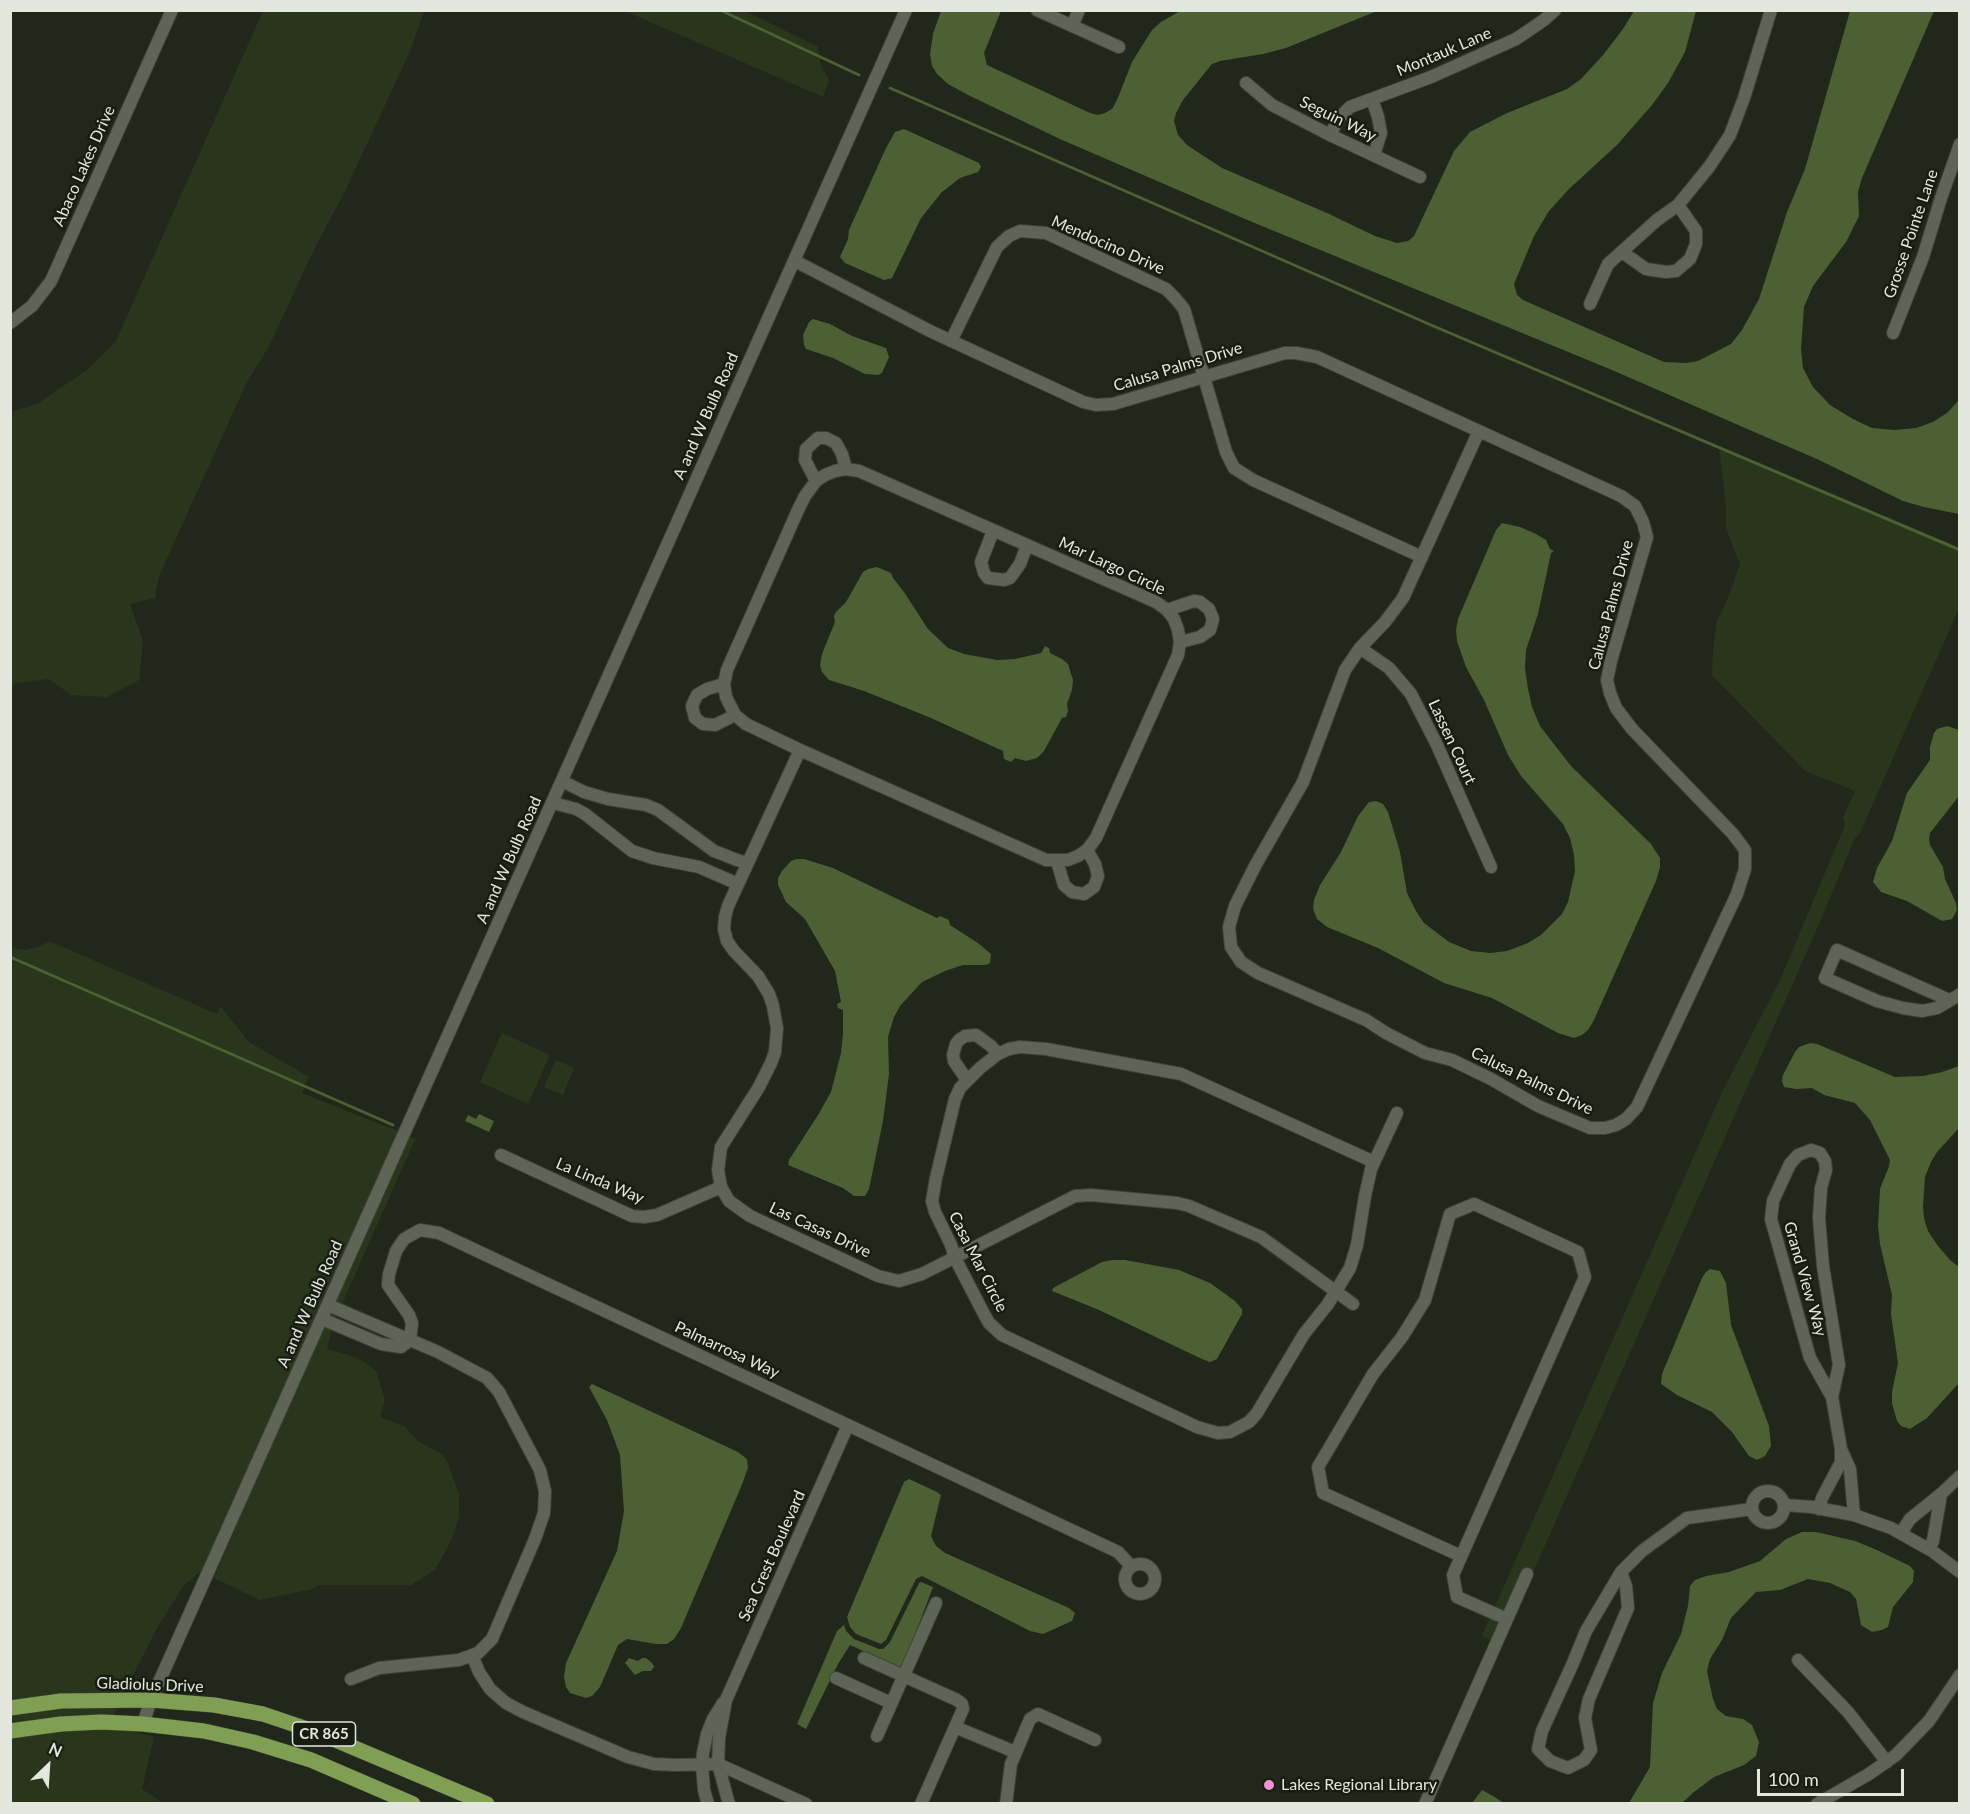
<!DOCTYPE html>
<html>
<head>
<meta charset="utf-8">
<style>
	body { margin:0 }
	#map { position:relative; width:1970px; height:1814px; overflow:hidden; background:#21271a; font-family:Lato,sans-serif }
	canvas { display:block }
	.frame { position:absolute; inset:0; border:12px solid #e3e7de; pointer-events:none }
	.north { position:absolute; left:18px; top:1736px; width:60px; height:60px; -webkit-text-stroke:4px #171d11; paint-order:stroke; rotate:25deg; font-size:16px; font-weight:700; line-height:24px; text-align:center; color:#e3e7de }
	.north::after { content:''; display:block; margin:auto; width:21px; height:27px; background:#e3e7de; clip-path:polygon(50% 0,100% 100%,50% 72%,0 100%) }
	.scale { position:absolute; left:1757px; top:1769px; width:147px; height:27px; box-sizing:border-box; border:3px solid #e3e7de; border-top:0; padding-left:8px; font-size:18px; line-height:21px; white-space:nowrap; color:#e3e7de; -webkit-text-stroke:4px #171d11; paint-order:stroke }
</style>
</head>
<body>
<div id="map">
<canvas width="1970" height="1814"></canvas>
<div class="frame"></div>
<div class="north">N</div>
<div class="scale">100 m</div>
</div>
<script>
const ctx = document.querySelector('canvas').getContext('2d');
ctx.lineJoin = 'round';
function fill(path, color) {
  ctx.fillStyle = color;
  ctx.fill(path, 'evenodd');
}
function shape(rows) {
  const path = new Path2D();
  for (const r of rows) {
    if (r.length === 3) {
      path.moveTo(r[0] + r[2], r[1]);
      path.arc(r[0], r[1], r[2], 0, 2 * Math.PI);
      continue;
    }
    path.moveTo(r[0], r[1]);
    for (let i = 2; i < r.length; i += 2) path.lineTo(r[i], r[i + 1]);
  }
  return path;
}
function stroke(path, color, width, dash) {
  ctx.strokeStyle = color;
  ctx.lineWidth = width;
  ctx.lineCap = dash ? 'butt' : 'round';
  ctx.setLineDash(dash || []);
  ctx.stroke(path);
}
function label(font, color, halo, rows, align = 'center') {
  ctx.font = font + ' Lato,sans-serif';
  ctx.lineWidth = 5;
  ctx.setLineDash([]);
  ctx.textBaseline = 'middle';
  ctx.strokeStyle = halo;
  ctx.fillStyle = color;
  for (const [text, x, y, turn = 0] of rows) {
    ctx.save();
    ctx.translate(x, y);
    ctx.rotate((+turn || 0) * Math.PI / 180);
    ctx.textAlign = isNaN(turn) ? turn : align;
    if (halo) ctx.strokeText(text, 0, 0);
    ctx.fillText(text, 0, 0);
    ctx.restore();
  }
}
fill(shape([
	[263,11,424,11,411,49,347,187,313,252,268,348,247,382,159,576,155,598,130,604,143,641,139,680,107,697,71,695,49,679,16,683,11,687,11,412,37,404,87,370,116,341],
	[625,11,745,11,818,47,821,67,829,79,823,97],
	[1719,447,1959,548,1959,608,1860,833,1854,840,1820,922,1501,1645,1482,1636,1723,1090,1780,980,1845,825,1843,818,1855,791,1805,771,1712,675,1713,650,1717,621,1725,605,1740,565,1726,528,1726,507],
	[49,941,217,1014,221,1007,249,1042,309,1077,302,1093,400,1132,203,1573,199,1573,184,1585,156,1630,123,1695,11,1702,11,948,26,950,38,947],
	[502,1033,550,1055,528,1104,480,1082],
	[556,1060,574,1068,563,1095,544,1087],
	[409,1136,417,1139,414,1142,333,1324,327,1349,349,1355,365,1362,376,1371,385,1400,381,1414,382,1418,405,1427,418,1441,443,1455,447,1461,459,1494,459,1517,451,1541,435,1570,411,1585,318,1585,312,1589,260,1600,214,1578,272,1443],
	[118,1706,113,1717,11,1726,11,1713,61,1707],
	[61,1729,123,1729,154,1737,142,1789,163,1803,11,1804,11,1737]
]), '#2a361c');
fill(shape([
	[941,11,1001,11,984,53,987,65,1090,113,1098,115,1105,113,1112,109,1117,100,1132,62,1152,30,1161,22,1180,11,1377,11,1286,48,1263,54,1220,61,1212,64,1183,100,1176,113,1174,121,1178,135,1187,145,1222,168,1327,213,1375,236,1397,243,1408,241,1414,236,1454,151,1470,132,1507,113,1567,89,1581,79,1603,55,1623,29,1634,11,1696,11,1685,52,1668,83,1652,105,1617,145,1569,189,1549,211,1534,236,1514,284,1517,295,1523,300,1664,362,1686,363,1698,361,1731,344,1742,330,1759,299,1787,212,1805,169,1850,11,1934,11,1862,178,1858,192,1859,216,1846,242,1813,286,1804,307,1801,349,1803,368,1813,387,1830,405,1853,419,1872,428,1894,430,1916,428,1933,422,1947,413,1959,400,1959,514,1924,507,1903,501,1817,459,1752,431,1612,370,1245,219,1060,139,968,95,948,84,937,74,932,66,930,54,933,34],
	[904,129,979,163,981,167,978,172,960,178,942,192,921,218,892,278,884,280,845,263,840,257,848,239,849,230,886,148,895,132],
	[813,319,830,324,852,336,886,348,889,357,882,373,878,375,865,374,833,358,806,349,804,345,803,335,809,322],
	[1502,523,1520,527,1536,534,1546,540,1550,549,1554,551,1551,553,1538,614,1526,650,1525,668,1528,689,1532,707,1540,726,1571,766,1651,844,1660,858,1660,867,1656,881,1593,1022,1588,1030,1582,1035,1574,1038,1558,1033,1492,998,1444,983,1378,948,1327,927,1317,919,1313,909,1314,900,1320,885,1341,852,1358,816,1369,802,1376,801,1383,804,1388,812,1400,852,1407,893,1416,911,1424,923,1449,942,1471,951,1490,953,1507,951,1528,943,1541,935,1562,914,1568,902,1575,871,1574,855,1570,838,1563,824,1521,776,1508,755,1484,700,1466,667,1457,641,1456,630,1458,619,1496,530],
	[877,567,891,573,893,578,904,592,928,629,948,648,964,654,997,660,1015,659,1041,653,1045,646,1049,648,1050,653,1062,659,1068,664,1073,680,1072,690,1067,704,1068,711,1066,717,1062,718,1044,751,1037,758,1026,761,1015,758,1011,762,1004,759,1003,751,931,718,864,691,829,680,822,672,820,665,822,654,835,622,834,616,836,612,846,602,863,572,868,569],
	[1947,726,1959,730,1959,796,1930,833,1929,839,1930,845,1943,867,1945,879,1956,903,1957,910,1952,919,1942,921,1907,901,1881,892,1873,882,1877,868,1892,841,1907,793,1930,760,1930,747,1934,733,1937,729],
	[797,859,804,859,833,868,937,918,940,916,949,920,950,925,978,943,991,954,990,963,986,965,963,965,945,971,922,982,900,1006,894,1017,888,1037,889,1074,883,1121,869,1189,865,1196,854,1196,843,1188,788,1165,789,1160,818,1115,831,1092,841,1053,843,1034,843,1010,838,1008,837,1004,841,1002,835,971,805,919,786,902,778,885,778,878,782,871,791,861],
	[1810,1043,1817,1044,1895,1077,1923,1076,1942,1072,1959,1066,1959,1128,1937,1152,1931,1162,1925,1177,1923,1206,1924,1218,1928,1231,1938,1246,1950,1260,1959,1267,1959,1383,1927,1418,1910,1429,1901,1426,1897,1421,1892,1403,1892,1392,1898,1363,1891,1314,1892,1295,1880,1244,1878,1226,1880,1189,1889,1166,1890,1160,1870,1120,1855,1103,1824,1095,1812,1088,1796,1089,1784,1087,1782,1081,1783,1075,1795,1052,1799,1047],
	[479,1114,494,1121,489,1132,465,1121,468,1115,476,1119],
	[1112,1260,1125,1260,1179,1270,1210,1283,1235,1301,1242,1309,1242,1314,1217,1359,1210,1362,1202,1359,1099,1310,1052,1291,1053,1288,1102,1262],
	[1710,1269,1720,1271,1726,1283,1731,1325,1769,1426,1771,1446,1765,1456,1757,1460,1749,1456,1732,1432,1712,1412,1677,1395,1661,1384,1662,1374,1702,1278,1706,1272],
	[592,1384,738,1452,747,1459,748,1468,741,1487,681,1628,674,1639,667,1644,656,1644,627,1639,618,1645,600,1687,592,1696,586,1698,570,1693,566,1687,564,1677,566,1663,617,1551,624,1511,620,1455,607,1420,589,1387],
	[909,1479,937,1492,941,1495,931,1536,936,1546,945,1553,1069,1608,1075,1613,1072,1621,1043,1634,1030,1631,922,1576,916,1579,886,1640,881,1644,856,1634,850,1627,847,1617,904,1482],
	[1802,1532,1816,1532,1855,1541,1877,1550,1910,1566,1914,1571,1913,1582,1893,1607,1888,1627,1882,1630,1872,1632,1861,1625,1856,1599,1850,1592,1830,1583,1808,1579,1780,1590,1756,1592,1731,1618,1722,1640,1710,1659,1707,1671,1713,1699,1717,1709,1726,1716,1743,1719,1752,1725,1759,1742,1756,1756,1744,1765,1714,1777,1694,1792,1682,1803,1629,1803,1650,1767,1653,1703,1662,1673,1681,1634,1688,1606,1690,1586,1695,1580,1706,1576,1729,1572,1760,1561,1786,1539],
	[921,1582,933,1587,902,1669,850,1645,838,1664,806,1729,797,1724,837,1631,844,1625,846,1631,854,1639,879,1649,883,1649,890,1642,919,1583],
	[629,1658,638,1661,642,1658,646,1658,653,1664,654,1667,651,1671,643,1671,635,1675,625,1663],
	[1482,1790,1493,1796,1504,1803,1472,1803]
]), '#4c6033');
stroke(shape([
	[720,10,859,75],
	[890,88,1431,325,1960,550],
	[10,957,393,1125]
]), '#4c6033', 3);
const minor = shape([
	[1037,10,1119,47],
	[1072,26,1079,10],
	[1246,83,1272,105,1330,135,1420,177],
	[1372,99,1378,117,1381,133,1374,155],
	[1330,135,1339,118,1350,107,1431,77,1516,39,1544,20,1555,10],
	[1622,252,1646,269,1666,272,1676,271,1690,259,1696,244,1696,231,1678,205],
	[795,261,930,331,1083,402,1096,405,1113,404,1285,353,1296,353,1317,357,1621,496,1635,506,1643,522,1647,537,1611,661,1607,680,1610,693,1616,708,1632,729,1733,834,1745,850,1745,869,1737,894,1637,1107,1626,1119,1616,1125,1605,1128,1590,1128,1538,1106,1491,1079,1452,1060,1425,1053,1386,1033,1366,1020,1258,973,1241,962,1231,947,1229,927,1235,906,1255,866,1303,782,1345,670,1360,648,1385,622,1403,598,1479,431],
	[1590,304,1608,264,1657,220,1678,205,1709,167,1721,149,1730,135,1744,98,1771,10],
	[10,323,32,306,51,281,172,10],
	[1893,333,1923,257,1941,198,1960,144],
	[951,341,997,247,1009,236,1020,231,1046,233,1166,289,1175,298,1184,309,1226,452,1234,468,1253,480,1422,557],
	[846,469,859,471,1156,602,1167,610,1174,619,1178,630,1180,642,1178,655,1096,838,1087,850,1078,856,1068,860,1046,860,800,750,746,724,735,715,726,697,724,684,727,670,798,510,805,496,816,481,825,475,835,471,846,469],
	[816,481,805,460,806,449,818,438,826,438,836,443,842,454,846,469],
	[993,531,981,562,984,573,988,578,1004,580,1010,578,1020,564,1027,545],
	[1167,610,1194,601,1200,602,1209,609,1213,619,1210,630,1200,637,1180,642],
	[1360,648,1389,668,1411,694,1437,745,1491,867],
	[724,684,707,689,697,695,692,706,695,718,703,724,715,725,735,715],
	[800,750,728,906,725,917,724,929,727,941,734,951,758,976,769,994,773,1006,777,1028,775,1052,771,1063,759,1087,721,1147,718,1170,721,1187,729,1201,750,1216,878,1276,899,1281,922,1274,1075,1196,1091,1195,1177,1203,1189,1206,1261,1237,1353,1304],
	[562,781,584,792,608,799,646,805,658,810,714,851,737,860,748,863],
	[553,803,576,809,585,814,632,851,653,858,699,867,738,884],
	[1057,861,1064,885,1072,892,1084,894,1094,887,1098,876,1095,864,1087,850],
	[1949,1000,1837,950,1825,978,1877,1001,1903,1008,1922,1011,1937,1008,1959,995,1960,994],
	[967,1080,954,1061,953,1055,956,1044,959,1040,965,1036,976,1035,991,1046,998,1054],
	[501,1155,632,1216,644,1217,657,1215,721,1187],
	[1374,1162,1181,1074,1046,1049,1020,1047,1009,1049,998,1054,980,1068,960,1088,955,1099,936,1178,932,1201,935,1212,951,1245,955,1258,984,1314,989,1323,1002,1335,1197,1427,1218,1433,1230,1432,1249,1422,1257,1413,1304,1334,1328,1304,1350,1268,1357,1245,1365,1196,1371,1169,1397,1113],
	[328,1305,438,1352,487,1378,499,1392,540,1470,545,1491,544,1513,535,1539,492,1639,478,1653,459,1660,379,1668,351,1679],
	[322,1319,381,1344,401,1347,410,1340],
	[410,1340,412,1323,409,1315,388,1285,389,1274,396,1251,404,1239,420,1230,439,1233,1118,1552,1131,1566],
	[1832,1397,1810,1358,1771,1219,1773,1201,1790,1164,1798,1155,1811,1150,1820,1153,1825,1161,1826,1170,1821,1188,1819,1218,1823,1266,1839,1365,1832,1397,1841,1449,1850,1469,1854,1515],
	[1768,1507,16],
	[1785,1505,1812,1507,1854,1515,1891,1528,1932,1551,1960,1572],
	[1819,1509,1822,1498,1841,1462,1841,1450],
	[1901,1533,1910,1519,1941,1494,1960,1476],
	[1929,1549,1933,1541,1941,1494],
	[1461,1556,1323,1493,1318,1467,1373,1374,1402,1337,1425,1300,1450,1214,1474,1204,1578,1252,1585,1277,1453,1575,1457,1597,1507,1619],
	[1140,1579,15],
	[1621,1572,1626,1586,1628,1608,1589,1699,1585,1718,1591,1750,1584,1760,1568,1768,1550,1761,1538,1749,1542,1731,1573,1663,1586,1631,1621,1572,1642,1551,1687,1518,1752,1509],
	[472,1655,479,1672,490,1689,506,1703,523,1712,628,1757,654,1764,676,1765,718,1764,806,1804],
	[864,1658,957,1700,962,1704,963,1709,955,1727,921,1804],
	[1798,1660,1848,1712,1887,1762],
	[836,1678,891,1703],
	[143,1724,151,1700,906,10],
	[955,1727,1015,1752],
	[877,1736,936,1603],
	[708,1804,704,1790,702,1765,703,1753,707,1734,713,1719,723,1703],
	[729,1804,718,1764,719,1738,726,1700,848,1425],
	[1006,1804,1011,1764,1030,1719,1038,1714,1095,1740],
	[1425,1804,1527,1574],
	[1817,1804,1869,1774,1896,1755,1929,1721,1960,1675]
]);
const major = shape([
	[10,1708,61,1701,151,1700,214,1705,263,1714,319,1733,487,1804],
	[10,1731,61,1724,101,1722,143,1724,204,1731,253,1742,311,1760,413,1804]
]);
stroke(minor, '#3e4339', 14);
stroke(major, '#3e4339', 16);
stroke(minor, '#5e6557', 12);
stroke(major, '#809f53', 15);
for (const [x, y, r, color] of [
	[1269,1785,6,"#f491d3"]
]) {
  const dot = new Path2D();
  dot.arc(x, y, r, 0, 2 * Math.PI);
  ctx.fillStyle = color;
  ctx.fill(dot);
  stroke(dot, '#171d11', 2);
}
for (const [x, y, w] of [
	[324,1734,63]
]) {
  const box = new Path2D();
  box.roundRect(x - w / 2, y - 12, w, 24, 4.5);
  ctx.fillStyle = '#171d11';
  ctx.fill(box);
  stroke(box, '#e3e7de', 1.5);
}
label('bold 15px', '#e3e7de', null, [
	["CR 865",324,1734]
]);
label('16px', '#e3e7de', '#171d11', [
	["Montauk Lane",1444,52,-23],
	["Seguin Way",1338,119,26],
	["Abaco Lakes Drive",84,166,-66],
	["Grosse Pointe Lane",1911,234,-71],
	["Mendocino Drive",1108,245,24],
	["Calusa Palms Drive",1178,367,-17],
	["A and W Bulb Road",706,416,-66],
	["Mar Largo Circle",1112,566,25],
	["Calusa Palms Drive",1611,605,-75],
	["Lassen Court",1452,742,65],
	["A and W Bulb Road",509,860,-66],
	["Calusa Palms Drive",1532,1081,26],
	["La Linda Way",600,1181,23],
	["Las Casas Drive",820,1230,25],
	["Casa Mar Circle",978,1262,63],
	["Grand View Way",1805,1279,74],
	["A and W Bulb Road",310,1304,-66],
	["Palmarrosa Way",727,1350,25],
	["Sea Crest Boulevard",772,1556,-66],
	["Gladiolus Drive",150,1685,2]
]);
label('16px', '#e3e7de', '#171d11', [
	["Lakes Regional Library",1281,1785]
], 'left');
</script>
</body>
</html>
